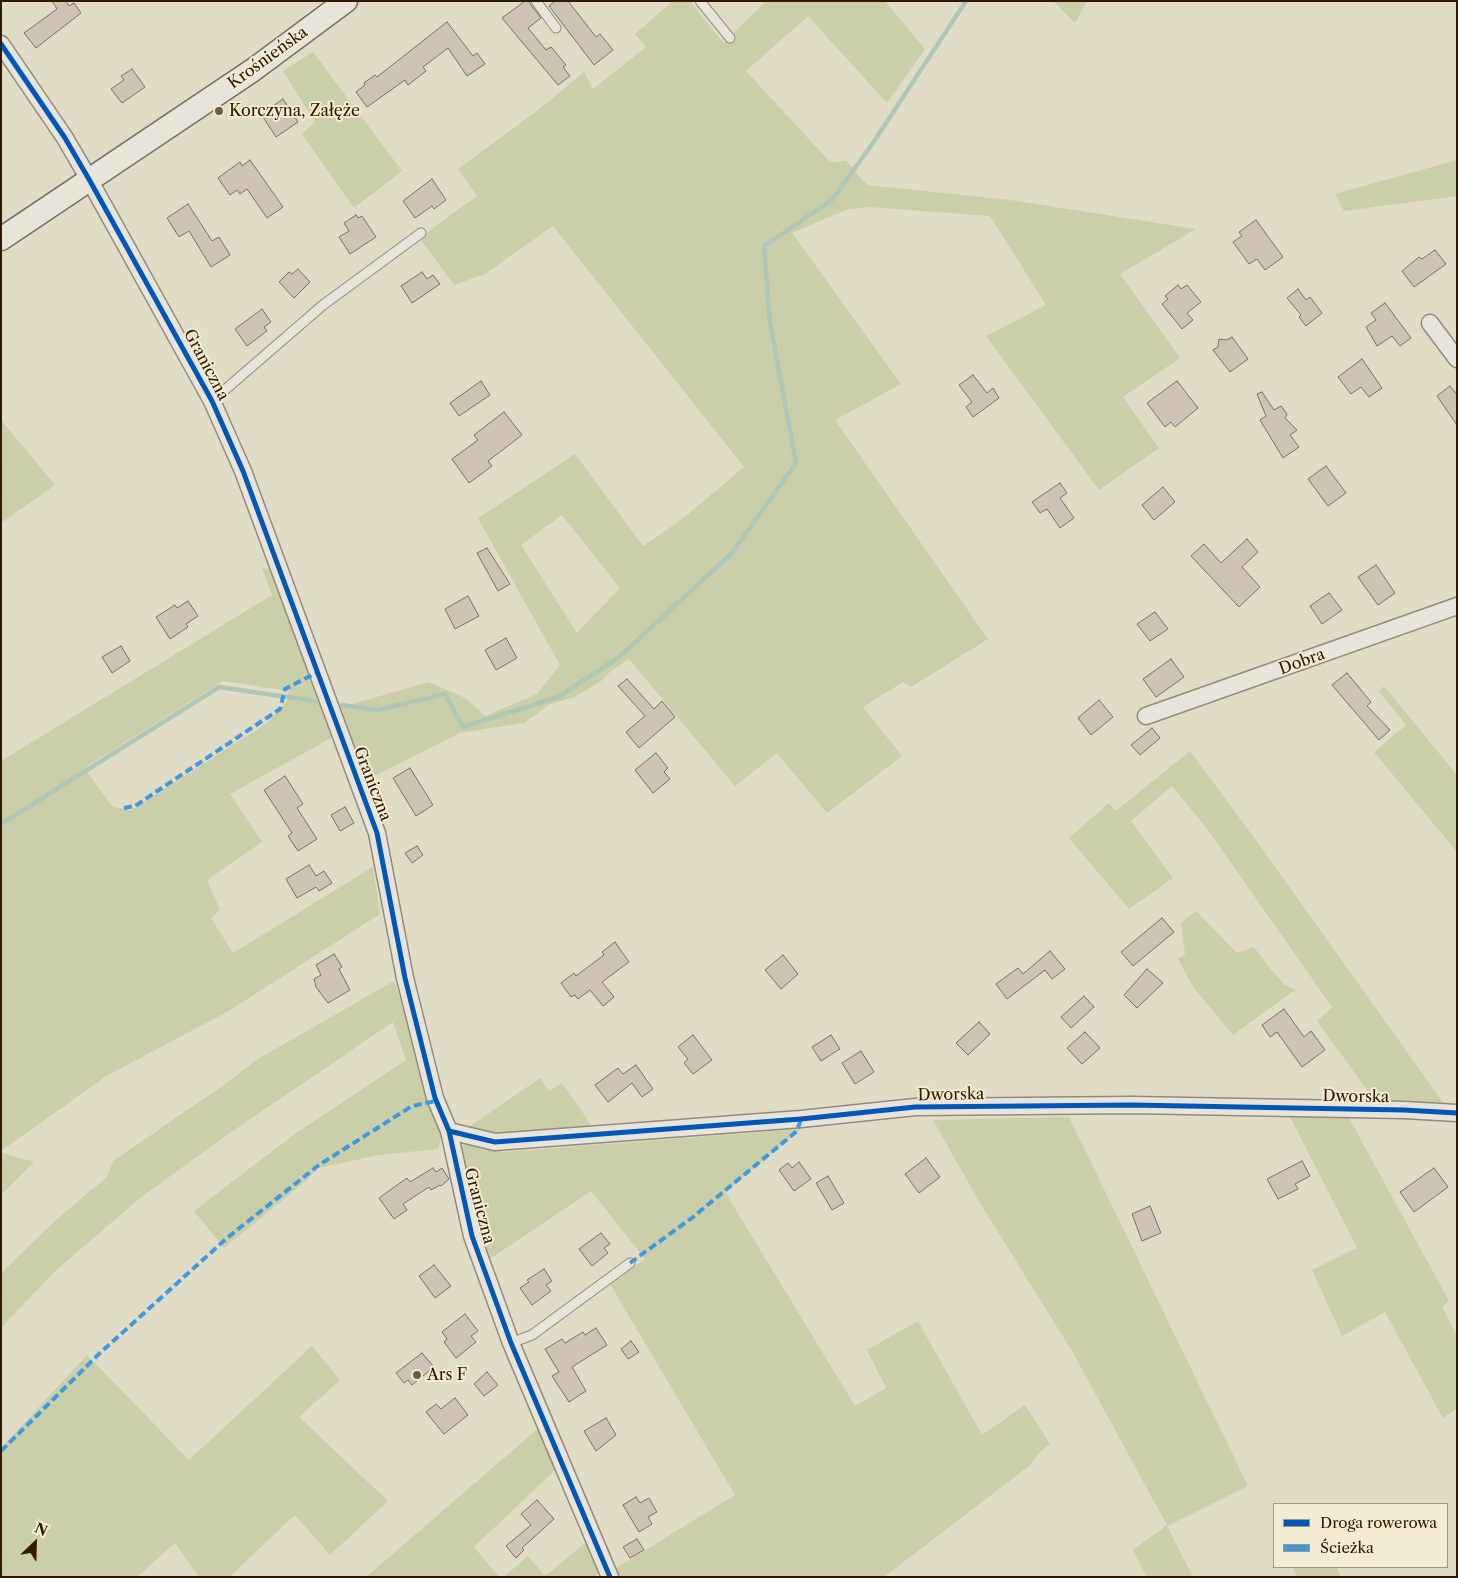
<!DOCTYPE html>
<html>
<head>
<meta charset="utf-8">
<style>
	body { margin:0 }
	#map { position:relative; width:1458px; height:1578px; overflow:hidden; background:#e1dcc6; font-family:"Libre Caslon Text",serif }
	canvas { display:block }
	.frame { position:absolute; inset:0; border:2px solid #301801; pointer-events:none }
	.legend { position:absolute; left:1273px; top:1503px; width:175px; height:65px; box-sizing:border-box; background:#f3ecd3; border:1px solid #a5977f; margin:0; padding:6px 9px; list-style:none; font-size:15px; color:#301801 }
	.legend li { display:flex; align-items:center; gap:10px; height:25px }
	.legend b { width:25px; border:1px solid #a5977f }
	.north { position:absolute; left:10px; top:1518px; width:50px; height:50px; -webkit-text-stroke:4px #f3ecd3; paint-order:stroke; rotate:24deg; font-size:14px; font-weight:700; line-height:20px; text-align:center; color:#301801 }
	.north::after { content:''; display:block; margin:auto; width:18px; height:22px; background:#301801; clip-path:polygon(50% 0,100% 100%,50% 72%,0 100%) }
</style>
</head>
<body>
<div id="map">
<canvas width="1458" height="1578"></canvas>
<div class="frame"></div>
<ul class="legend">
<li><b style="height:6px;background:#0057b8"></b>Droga rowerowa</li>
<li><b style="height:6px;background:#3e9add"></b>Ścieżka</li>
</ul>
<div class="north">N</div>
</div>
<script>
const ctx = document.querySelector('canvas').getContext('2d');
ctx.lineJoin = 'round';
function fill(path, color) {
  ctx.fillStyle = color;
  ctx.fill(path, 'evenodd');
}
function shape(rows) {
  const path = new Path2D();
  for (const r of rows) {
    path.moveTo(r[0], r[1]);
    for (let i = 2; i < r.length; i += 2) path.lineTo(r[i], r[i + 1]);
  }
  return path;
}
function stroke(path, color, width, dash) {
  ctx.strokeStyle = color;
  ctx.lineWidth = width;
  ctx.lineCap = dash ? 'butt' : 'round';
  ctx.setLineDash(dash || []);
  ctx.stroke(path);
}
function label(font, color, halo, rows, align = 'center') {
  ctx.font = font + ' "Libre Caslon Text",serif';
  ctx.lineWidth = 4;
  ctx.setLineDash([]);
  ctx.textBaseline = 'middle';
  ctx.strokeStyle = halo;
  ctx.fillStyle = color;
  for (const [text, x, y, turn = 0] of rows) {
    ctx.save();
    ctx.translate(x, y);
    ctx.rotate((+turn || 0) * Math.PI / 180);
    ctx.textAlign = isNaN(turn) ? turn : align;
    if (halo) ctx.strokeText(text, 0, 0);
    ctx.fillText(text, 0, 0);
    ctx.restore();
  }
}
fill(shape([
	[673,1,690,1,723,43,766,1,885,1,925,49,887,103,808,16,746,71,830,162,846,161,867,185,1010,200,1196,229,1120,274,1180,358,1123,397,1159,448,1099,490,986,336,1046,305,990,216,869,207,846,210,792,233,901,384,835,420,988,639,911,687,903,682,863,707,902,756,827,813,777,753,735,786,629,659,610,672,600,682,575,697,550,704,524,723,460,733,365,781,356,758,364,752,354,747,338,708,429,682,465,698,486,716,537,694,560,665,478,518,575,454,643,546,681,520,744,467,553,226,485,274,454,285,421,240,430,230,477,196,458,169,542,107,584,72,593,89,646,47,635,34],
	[562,515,620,588,577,633,521,545],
	[1053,1,1087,1,1075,23],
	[313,52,402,171,354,208,302,134,315,122,283,71],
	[1457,160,1457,196,1344,211,1335,194],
	[1,420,55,485,1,523],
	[273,568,335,736,230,794,262,842,207,880,220,910,211,918,233,953,373,867,380,914,227,1012,108,1075,1,1151,1,761,272,595,262,569],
	[223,681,289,691,286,702,267,723,130,811,112,806,84,768],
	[1384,686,1457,775,1457,852,1374,752,1406,725,1379,691],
	[1190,751,1255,839,1444,1104,1375,1101,1317,1021,1332,1007,1208,830,1172,786,1131,821,1173,878,1129,909,1069,838,1109,803,1116,811],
	[1196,911,1237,953,1254,947,1269,967,1284,984,1295,990,1233,1035,1194,988,1178,959,1185,954,1181,923],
	[394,981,407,1018,431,1110,442,1134,438,1149,379,1155,318,1168,307,1180,224,1248,194,1211,296,1133,406,1060,393,1022,227,1135,140,1198,54,1272,1,1328,1,1273,55,1221,107,1177,113,1161,224,1085,256,1060],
	[540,1078,549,1091,562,1083,592,1126,499,1134,469,1127],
	[1288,1113,1348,1116,1449,1301,1442,1307,1457,1336,1457,1408,1443,1418,1385,1312,1342,1336,1312,1270,1357,1248],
	[1069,1117,1248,1486,1167,1526,1193,1577,1147,1577,1133,1550,1167,1525,1072,1351,980,1203,933,1120],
	[801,1129,725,1192,855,1406,886,1388,867,1350,918,1321,982,1435,1025,1405,1050,1444,1039,1453,1029,1466,884,1577,617,1577,613,1570,735,1495,610,1284,645,1259,591,1191,487,1261,457,1156,461,1146,467,1145,505,1152],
	[1,1153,34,1162,1,1195],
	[312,1346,340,1380,299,1417,388,1501,330,1555,295,1515,229,1577,199,1577,175,1543,137,1577,1,1577,1,1448,87,1355,189,1460],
	[540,1427,557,1468,474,1547,499,1577,366,1577],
	[589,1540,603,1570,595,1577,504,1577,528,1556,545,1576],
	[1292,1567,1336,1567,1341,1577,1297,1577]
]), '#cacea9');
stroke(shape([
	[342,705,378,710,445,694,463,727,558,697,618,658,732,553,796,463,770,322,764,246,832,200,873,143,966,1],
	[1,824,219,687,315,701]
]), '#afc7b7', 4.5);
const building = shape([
	[52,1,66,1,69,6,74,3,81,13,36,48,24,33,57,9,52,1],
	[525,1,528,1,541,18,528,28,546,50,551,47,566,65,563,67,570,76,558,85,502,18,525,1],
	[555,1,568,1,596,37,600,34,613,50,594,65,549,6,555,1],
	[447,22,473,56,477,53,485,64,467,76,448,48,423,67,426,71,408,85,405,80,367,107,356,92,365,85,364,83,375,75,377,77,447,22],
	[132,69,145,87,122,103,111,89,124,80,121,76,132,69],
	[283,99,298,122,276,137,261,114,283,99],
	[250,160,283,207,267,218,247,189,240,194,237,190,230,195,218,178,240,162,242,166,250,160],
	[432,179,446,200,434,209,432,206,415,218,403,201,432,179],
	[188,204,212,241,219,237,230,255,211,267,189,231,179,237,167,218,188,204],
	[356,215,358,218,362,216,376,237,350,254,339,237,349,231,344,223,356,215],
	[1256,220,1283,257,1265,270,1257,259,1249,264,1233,242,1242,236,1239,232,1256,220],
	[1435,250,1446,264,1414,287,1402,271,1419,257,1422,259,1435,250],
	[298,269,310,282,294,298,279,282,289,272,292,274,298,269],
	[422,272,427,279,433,275,440,284,412,303,401,286,422,272],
	[1178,285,1181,289,1187,285,1201,302,1187,313,1193,320,1182,329,1162,304,1168,299,1165,296,1178,285],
	[1298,289,1306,300,1310,297,1322,313,1306,326,1299,317,1301,315,1287,298,1298,289],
	[1385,303,1411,338,1400,346,1392,336,1377,346,1366,327,1376,320,1371,313,1385,303],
	[262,309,271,322,264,327,267,331,247,346,235,329,262,309],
	[1232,337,1248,359,1230,372,1213,350,1218,347,1219,339,1227,340,1232,337],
	[1362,359,1382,388,1369,397,1361,387,1351,394,1338,377,1362,359],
	[973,375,987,393,993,388,999,398,973,417,966,407,972,402,959,385,973,375],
	[481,381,490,395,459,416,450,403,481,381],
	[1177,381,1198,408,1175,427,1171,422,1165,427,1147,403,1177,381],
	[1450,386,1457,395,1457,425,1437,396,1450,386],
	[1262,392,1274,410,1281,406,1287,414,1285,418,1297,430,1290,435,1299,447,1283,458,1260,420,1266,416,1257,394,1262,392],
	[504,412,522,435,488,461,492,466,469,483,452,459,478,440,474,435,504,412],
	[1326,466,1346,493,1328,506,1308,479,1326,466],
	[1060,483,1067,493,1060,498,1074,518,1060,528,1047,509,1040,513,1032,502,1060,483],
	[1163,487,1175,502,1154,520,1142,505,1163,487],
	[1247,539,1258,552,1242,567,1260,587,1239,607,1191,556,1204,544,1221,563,1247,539],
	[487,548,510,584,498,591,477,553,487,548],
	[1376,565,1395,593,1378,605,1358,577,1376,565],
	[1329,593,1342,610,1322,624,1310,606,1329,593],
	[468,596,479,616,455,629,445,609,468,596],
	[188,601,198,616,186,624,188,627,170,639,156,617,175,605,177,608,188,601],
	[1155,612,1168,629,1150,641,1137,624,1155,612],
	[506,638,517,658,496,670,485,650,506,638],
	[121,646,130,661,112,673,102,657,121,646],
	[1171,659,1184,677,1156,697,1143,679,1171,659],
	[1347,673,1371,702,1367,706,1390,730,1379,740,1332,685,1347,673],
	[627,679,654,709,662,701,675,717,639,748,626,732,645,716,618,686,627,679],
	[1099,700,1113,717,1091,735,1078,718,1099,700],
	[1152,728,1160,738,1140,755,1131,745,1152,728],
	[656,753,668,768,664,772,670,779,653,793,635,770,656,753],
	[410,768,433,805,416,816,393,778,410,768],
	[285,776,303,804,297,808,317,839,298,851,288,836,292,833,264,790,285,776],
	[345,807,354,823,340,831,331,815,345,807],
	[417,846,423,855,412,863,405,853,417,846],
	[309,865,316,876,324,871,332,883,319,891,316,887,297,898,286,879,309,865],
	[1162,918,1174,932,1133,966,1121,952,1162,918],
	[615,942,629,962,602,982,614,997,603,1006,590,990,578,999,575,995,571,997,561,983,574,973,576,976,604,955,602,952,615,942],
	[1050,951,1065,969,1052,979,1045,970,1007,999,996,984,1018,968,1023,974,1050,951],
	[334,954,342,967,339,969,350,990,328,1003,316,987,314,979,321,975,316,965,334,954],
	[783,955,798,974,781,989,765,970,783,955],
	[1147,969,1163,983,1137,1008,1124,995,1147,969],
	[1084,996,1094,1007,1071,1028,1061,1017,1084,996],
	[1284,1009,1304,1037,1311,1031,1325,1050,1302,1067,1277,1032,1270,1037,1262,1025,1284,1009],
	[979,1022,990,1034,968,1055,956,1043,979,1022],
	[1085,1032,1100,1048,1082,1064,1067,1048,1085,1032],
	[693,1035,712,1060,693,1074,684,1063,688,1059,678,1047,693,1035],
	[831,1035,840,1049,821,1061,812,1047,831,1035],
	[861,1051,874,1072,855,1084,842,1063,861,1051],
	[636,1065,653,1089,642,1097,632,1083,608,1102,595,1085,618,1068,623,1074,636,1065],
	[926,1158,940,1177,919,1193,905,1174,926,1158],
	[1302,1161,1310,1176,1295,1184,1298,1189,1278,1199,1267,1179,1302,1161],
	[799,1162,811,1179,794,1191,779,1170,788,1163,792,1168,799,1162],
	[433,1168,436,1172,442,1168,449,1179,441,1186,440,1185,431,1190,429,1187,403,1204,407,1210,394,1219,379,1198,407,1178,410,1182,433,1168],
	[1434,1168,1448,1187,1414,1212,1400,1192,1434,1168],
	[828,1176,844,1203,832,1210,816,1183,828,1176],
	[1150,1206,1161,1233,1142,1241,1132,1214,1150,1206],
	[601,1233,610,1244,604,1248,608,1253,592,1266,579,1249,601,1233],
	[434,1265,451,1286,435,1298,419,1276,434,1265],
	[544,1269,552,1281,546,1285,551,1291,532,1305,520,1288,529,1282,527,1280,544,1269],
	[465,1314,478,1331,471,1336,476,1342,456,1358,444,1342,447,1339,442,1332,465,1314],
	[596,1328,607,1345,572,1367,586,1391,569,1402,552,1376,559,1372,545,1349,562,1339,565,1343,583,1332,585,1335,596,1328],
	[631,1341,639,1352,628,1359,621,1349,631,1341],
	[422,1353,434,1367,412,1385,408,1380,404,1383,396,1373,422,1353],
	[487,1372,498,1385,484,1396,474,1384,487,1372],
	[455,1398,468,1415,444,1434,426,1412,436,1404,441,1409,455,1398],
	[606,1418,616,1435,596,1451,584,1431,606,1418],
	[636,1497,640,1503,649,1498,657,1512,648,1517,652,1524,639,1532,623,1505,636,1497],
	[537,1500,554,1519,522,1548,524,1550,516,1558,506,1546,531,1525,521,1514,537,1500],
	[637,1539,644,1550,630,1558,623,1547,637,1539]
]);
fill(building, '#cec3b5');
stroke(building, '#777062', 1);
const lane = shape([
	[536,1,556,28],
	[700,1,730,38],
	[212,401,323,305,421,233],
	[511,1343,532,1335,630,1263]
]);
const street = shape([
	[1,44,65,138,90,181,212,401,243,471,377,833,405,978,435,1098,449,1131,472,1236,511,1343,610,1577],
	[1430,323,1457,359],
	[1146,716,1457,606],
	[449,1131,495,1142,801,1119,915,1107,1132,1105,1404,1110,1457,1113]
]);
const secondary = shape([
	[1,239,253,70,346,1]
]);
stroke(lane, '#918b7c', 11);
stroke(street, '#918b7c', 19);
stroke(secondary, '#777062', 25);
stroke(lane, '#e8e4da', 9);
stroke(street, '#e8e4da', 16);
stroke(secondary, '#e8e4da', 22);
stroke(shape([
	[124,808,135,806,280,709,285,689,318,672],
	[630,1263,693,1217,797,1131,801,1119],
	[1,1451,100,1353,227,1238,319,1165,412,1106,436,1101]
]), '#3e9add', 4, [8, 4]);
stroke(shape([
	[1,44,65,138,90,181,212,401,243,471,377,833,405,978,435,1098,449,1131,472,1236,511,1343,610,1577],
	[449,1131,495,1142,801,1119,915,1107,1132,1105,1404,1110,1457,1113]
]), '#0057b8', 5);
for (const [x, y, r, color] of [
	[219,111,5,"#6e5d46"],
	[417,1375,5,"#6e5d46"]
]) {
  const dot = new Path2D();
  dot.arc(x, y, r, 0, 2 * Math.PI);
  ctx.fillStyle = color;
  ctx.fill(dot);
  stroke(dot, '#f3ecd3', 2);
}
label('16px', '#301801', '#f3ecd3', [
	["Krośnieńska",268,58,-36],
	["Graniczna",206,365,62],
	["Dobra",1302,662,-20],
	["Graniczna",372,784,69],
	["Dworska",951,1095,-1],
	["Dworska",1356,1097,1],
	["Graniczna",479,1206,75]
]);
label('16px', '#301801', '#f3ecd3', [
	["Korczyna, Załęże",229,111],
	["Ars F",427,1375]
], 'left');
</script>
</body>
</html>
